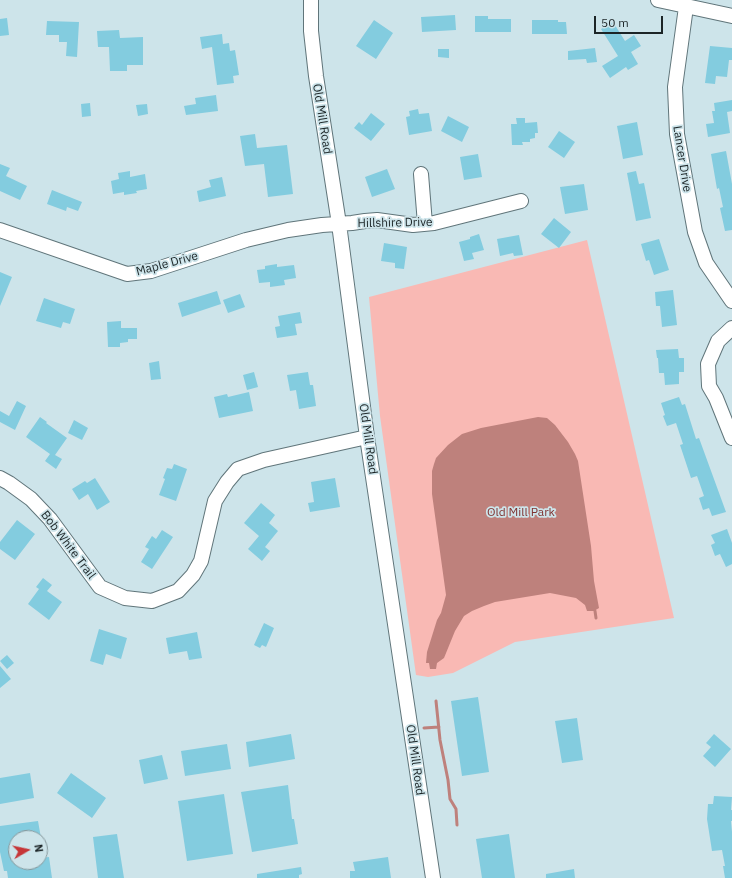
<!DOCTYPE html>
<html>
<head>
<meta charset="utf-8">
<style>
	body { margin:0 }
	#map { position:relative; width:732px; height:878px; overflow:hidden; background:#cde4ea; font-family:"IBM Plex Sans",sans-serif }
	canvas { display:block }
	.north { position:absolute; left:8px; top:830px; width:40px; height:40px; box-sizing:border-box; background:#cde4ea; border:1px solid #86989c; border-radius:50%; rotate:81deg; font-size:11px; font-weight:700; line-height:16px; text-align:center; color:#1c2527 }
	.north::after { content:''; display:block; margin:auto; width:14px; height:18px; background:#c63638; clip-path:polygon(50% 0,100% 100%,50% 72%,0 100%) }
	.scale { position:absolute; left:594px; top:16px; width:69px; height:18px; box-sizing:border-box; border:2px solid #1c2527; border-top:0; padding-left:5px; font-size:12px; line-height:14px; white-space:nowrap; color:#1c2527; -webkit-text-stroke:3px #cde4ea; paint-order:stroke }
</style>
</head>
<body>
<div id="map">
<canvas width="732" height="878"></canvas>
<div class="north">N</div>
<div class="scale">50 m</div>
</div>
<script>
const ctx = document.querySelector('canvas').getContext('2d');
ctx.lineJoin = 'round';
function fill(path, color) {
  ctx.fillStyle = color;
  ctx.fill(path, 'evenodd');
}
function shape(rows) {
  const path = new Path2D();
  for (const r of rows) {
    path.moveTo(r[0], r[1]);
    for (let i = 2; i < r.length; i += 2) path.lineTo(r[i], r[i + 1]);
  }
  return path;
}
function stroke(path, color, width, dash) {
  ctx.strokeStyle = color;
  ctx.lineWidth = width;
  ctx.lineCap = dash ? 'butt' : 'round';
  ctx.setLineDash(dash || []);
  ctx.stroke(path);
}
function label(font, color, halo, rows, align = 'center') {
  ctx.font = font + ' "IBM Plex Sans",sans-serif';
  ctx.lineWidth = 3.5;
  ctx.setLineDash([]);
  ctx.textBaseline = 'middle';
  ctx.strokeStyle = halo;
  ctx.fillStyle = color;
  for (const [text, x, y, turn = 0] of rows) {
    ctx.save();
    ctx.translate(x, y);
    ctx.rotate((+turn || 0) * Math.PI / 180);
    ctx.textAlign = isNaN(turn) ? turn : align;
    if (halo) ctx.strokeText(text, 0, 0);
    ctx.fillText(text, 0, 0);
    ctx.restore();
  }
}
fill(shape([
	[587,240,674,618,515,642,453,673,428,677,416,675,380,416,369,297]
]), '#f9b9b4');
fill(shape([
	[538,417,547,418,555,425,568,442,575,454,578,461,591,546,594,581,599,608,594,611,587,611,585,605,576,598,550,593,495,602,484,606,472,611,464,616,455,631,444,658,437,663,436,669,430,669,429,663,426,663,427,652,437,620,441,613,446,595,432,494,432,471,434,464,436,458,448,445,462,434,481,428]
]), '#be817c');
stroke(shape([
	[595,611,596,618],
	[436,701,440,740,448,780,450,799,456,809,457,825],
	[424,728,439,727]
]), '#be817c', 3);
fill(shape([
	[455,15,456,30,422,32,421,17],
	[475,16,488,16,488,19,511,19,511,32,475,32],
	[7,18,9,35,0,36,0,19],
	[374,20,393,33,376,59,356,46],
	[532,20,558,20,558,22,566,22,567,34,532,34],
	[47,21,79,22,77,57,66,56,67,42,59,42,59,35,46,35],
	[613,22,625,41,634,35,641,46,631,52,638,64,628,70,626,67,610,78,602,66,618,56,601,29],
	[119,30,120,38,143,37,143,65,127,65,127,71,110,71,109,47,98,47,97,31],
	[222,34,223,44,229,43,230,51,235,50,239,75,233,76,234,83,217,85,212,47,202,49,200,37],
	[710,46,732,48,732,60,729,60,727,77,716,76,715,84,705,83],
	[595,48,597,62,587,63,586,59,568,60,568,51],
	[438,49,449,49,449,58,438,57],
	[216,95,218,111,186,115,184,106,196,104,195,98],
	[732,100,732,111,727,112,730,133,708,137,706,124,714,123,712,111,715,111,714,103],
	[90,103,91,116,82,117,81,104],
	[147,104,148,114,138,116,136,105],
	[418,109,419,114,429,113,432,131,409,135,406,117,410,116,409,111],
	[371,113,385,124,371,141,354,128,359,122,362,125],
	[448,116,469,127,462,142,441,131],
	[516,118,525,118,525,123,537,122,538,133,535,133,535,138,530,139,530,142,522,142,523,145,512,145,511,124,517,124],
	[637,122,643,155,623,159,617,126],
	[559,131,575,142,564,158,548,147],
	[255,134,257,148,287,145,293,194,268,197,264,164,245,166,240,136],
	[726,151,732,184,732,230,725,231,720,208,723,207,719,188,717,189,711,154],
	[478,154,482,177,464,180,460,157],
	[0,164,10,168,6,176,27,186,20,200,0,191],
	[387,169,395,189,372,197,365,177],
	[130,171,130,177,145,174,147,189,136,191,137,193,124,195,124,192,113,194,111,181,119,179,118,173],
	[636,171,639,184,644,183,651,218,636,221,627,173],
	[222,177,226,196,199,202,197,191,211,187,209,180],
	[584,184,588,210,565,214,560,187],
	[52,190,82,202,78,211,67,207,66,211,47,204],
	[554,218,571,232,559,248,541,234],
	[479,234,484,250,472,253,474,259,464,261,459,242,470,239,470,237],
	[519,235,523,255,514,256,513,253,500,256,497,239],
	[659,239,669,270,654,275,649,260,646,261,641,244],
	[384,243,407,247,404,269,395,268,395,263,381,261],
	[277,264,277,267,294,265,296,278,284,280,285,285,270,287,270,282,259,283,257,270,265,269,265,266],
	[0,272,12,277,0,306],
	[673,290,677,325,662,327,660,306,656,306,655,292],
	[217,291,221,304,182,317,178,303],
	[240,294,245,307,228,313,223,300],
	[44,298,75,309,70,324,63,322,61,328,36,321],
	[300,312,302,323,295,324,297,335,277,338,275,327,280,326,278,316],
	[121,321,121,328,137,328,137,339,128,339,128,342,120,343,120,347,108,347,107,322],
	[678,349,679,358,684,358,684,372,679,372,679,384,665,385,664,373,659,373,658,358,657,358,656,350],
	[159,361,161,379,151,380,149,363],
	[254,372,258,387,247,390,243,375],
	[308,372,310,385,313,385,316,406,299,409,296,390,290,391,287,375],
	[249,392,253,411,219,418,214,397,227,394,228,397],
	[679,397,682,405,685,404,696,439,699,438,726,512,712,516,709,508,703,510,699,498,704,496,697,476,691,478,680,445,683,444,676,423,667,426,663,416,665,415,661,403],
	[17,401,26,406,15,430,0,422,0,411,9,416],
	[40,417,47,422,46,423,67,438,55,455,62,459,56,469,45,461,50,454,26,437],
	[74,420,88,428,82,440,68,433],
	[174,464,187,469,176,501,159,495,165,479,163,478,167,468,172,469],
	[95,478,110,502,97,510,88,494,79,500,72,489,85,481,87,483],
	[335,478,340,507,310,512,308,503,314,502,311,482],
	[261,503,275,515,269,523,278,531,265,547,270,551,262,561,248,549,259,536,244,523],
	[17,520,35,534,15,560,0,549,0,542],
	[727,529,732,543,732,564,726,567,720,554,715,556,711,545,715,543,711,535],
	[162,530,173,537,152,569,141,562,149,549,145,547,152,536,156,539],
	[43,578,52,585,47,591,62,602,49,620,28,604,39,589,36,587],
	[264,623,274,628,266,647,262,645,260,648,254,645],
	[99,629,127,638,121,659,106,654,103,665,90,661],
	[197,632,202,658,189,660,187,651,169,654,166,638],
	[7,655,14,663,7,669,0,661],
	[0,666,11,679,0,688],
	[478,697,489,772,462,776,451,701],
	[577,718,583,760,562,763,555,721],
	[291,734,295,759,249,767,246,742],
	[714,734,731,749,715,767,703,756,711,747,706,743],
	[227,744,231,769,185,776,181,751],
	[162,755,168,779,144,784,139,760],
	[30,773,34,798,0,804,0,778],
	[71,773,106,798,92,818,57,793],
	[288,785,292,819,294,819,298,844,252,852,241,792],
	[224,794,233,854,187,861,178,801],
	[714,796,732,797,731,810,732,810,732,821,731,821,732,832,732,878,725,878,723,866,725,866,722,850,712,851,707,819,708,804,713,804],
	[38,821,41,838,16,838,16,862,40,862,40,858,49,857,52,878,8,878,7,871,4,871,0,852,0,826],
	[117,834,124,878,98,878,93,837],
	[509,834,515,878,482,878,476,839],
	[388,857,391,878,350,878,350,871,355,871,353,862],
	[301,867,302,874,299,875,299,878,257,878,257,874],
	[574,869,575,878,546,878,546,874]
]), '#83ccdf');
const minor = shape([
	[311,0,311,31,316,76,339,224,367,437,433,878],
	[658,0,732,16],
	[686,7,675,87,677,134,695,232,706,263,732,301],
	[421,174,425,224],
	[0,230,127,274,151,271,246,240,288,230,322,225,352,223,365,221,377,220,413,225,434,223,521,201],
	[732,328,718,341,708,364,709,386,716,398,732,438],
	[0,478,9,483,31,499,50,519,100,587,125,598,152,601,178,591,193,575,201,561,215,501,227,482,238,469,264,460,367,437]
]);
stroke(minor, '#60757a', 16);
stroke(minor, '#fff', 14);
label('12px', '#1c2527', '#cde4ea', [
	["Old Mill Road",322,119,81],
	["Lancer Drive",682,159,81],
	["Hillshire Drive",395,223,-1],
	["Maple Drive",167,264,-15],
	["Old Mill Road",368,439,82],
	["Bob White Trail",68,545,53],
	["Old Mill Road",415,760,82]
]);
label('12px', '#7f3230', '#cde4ea', [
	["Old Mill Park",521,513]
]);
</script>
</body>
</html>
